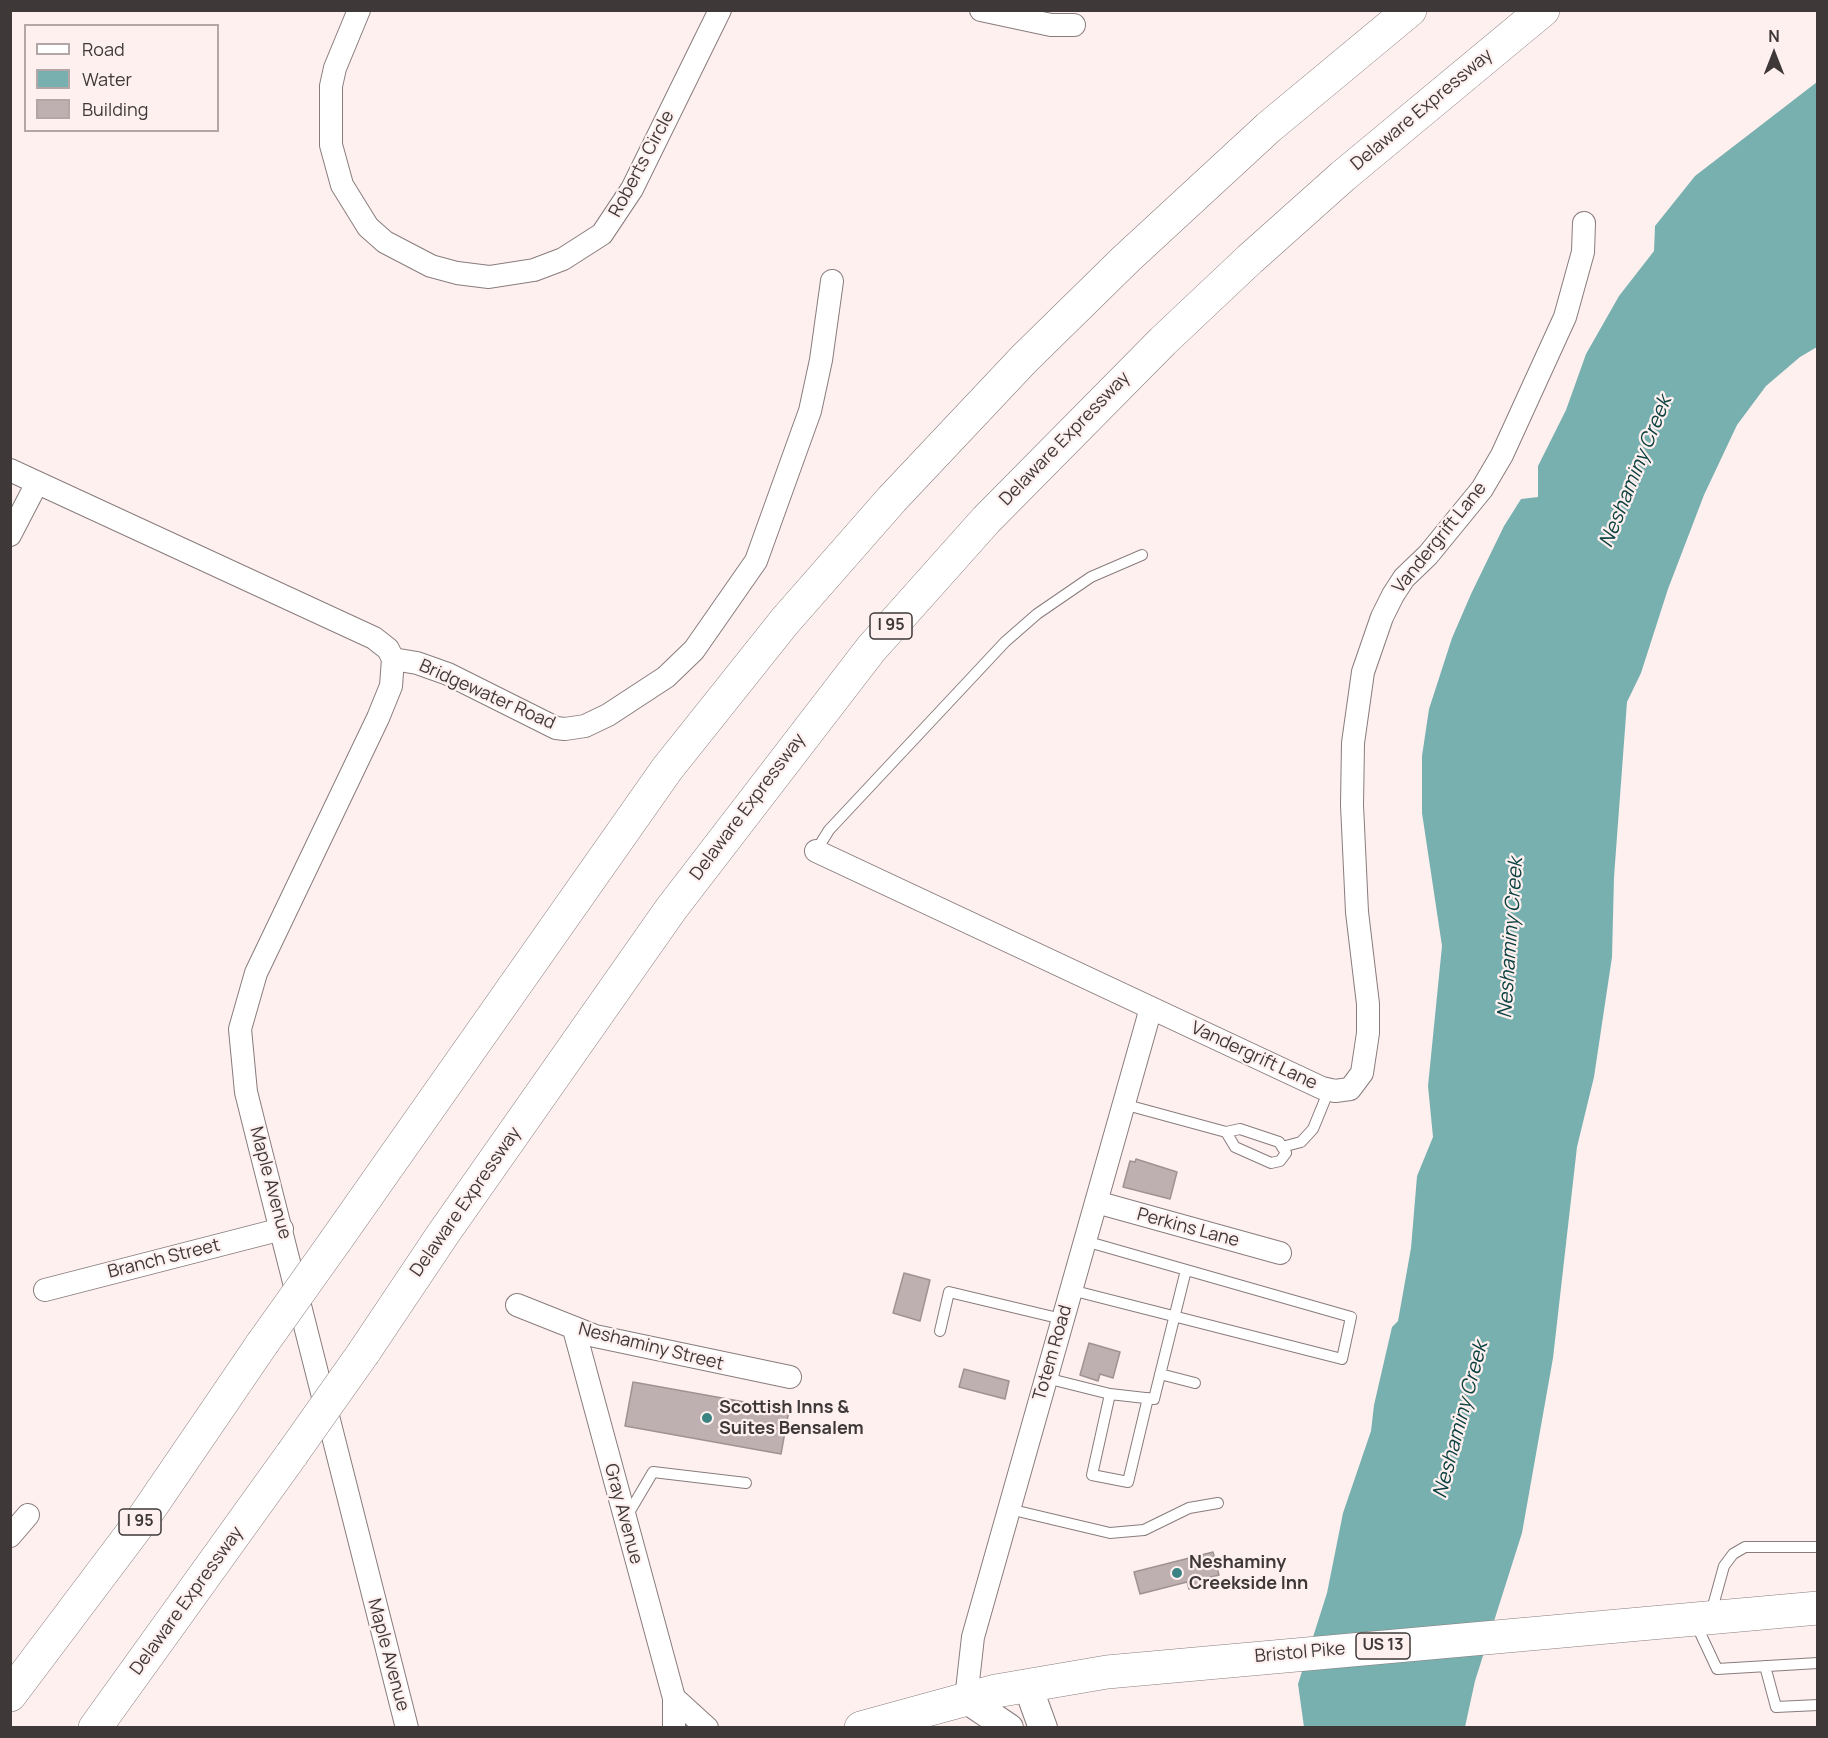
<!DOCTYPE html>
<html>
<head>
<meta charset="utf-8">
<style>
	body { margin:0 }
	#map { position:relative; width:1828px; height:1738px; overflow:hidden; background:#fff0f0; font-family:Manrope,sans-serif }
	canvas { display:block }
	.frame { position:absolute; inset:0; border:12px solid #3e3839; pointer-events:none }
	.legend { position:absolute; left:24px; top:24px; width:195px; height:108px; box-sizing:border-box; background:#fff0f0; border:2px solid #b2a6a7; margin:0; padding:8px 10px; list-style:none; font-size:18px; color:#3e3839 }
	.legend li { display:flex; align-items:center; gap:12px; height:30px }
	.legend b { width:30px; border:2px solid #b2a6a7 }
	.north { position:absolute; left:1744px; top:24px; width:60px; height:60px; -webkit-text-stroke:4px #fff0f0; paint-order:stroke; rotate:0deg; font-size:16px; font-weight:700; line-height:24px; text-align:center; color:#3e3839 }
	.north::after { content:''; display:block; margin:auto; width:21px; height:27px; background:#3e3839; clip-path:polygon(50% 0,100% 100%,50% 72%,0 100%) }
</style>
</head>
<body>
<div id="map">
<canvas width="1828" height="1738"></canvas>
<div class="frame"></div>
<ul class="legend">
<li><b style="height:8px;background:#fff"></b>Road</li>
<li><b style="height:16px;background:#78b0af"></b>Water</li>
<li><b style="height:16px;background:#beb0b0"></b>Building</li>
</ul>
<div class="north">N</div>
</div>
<script>
const ctx = document.querySelector('canvas').getContext('2d');
ctx.lineJoin = 'round';
function fill(path, color) {
  ctx.fillStyle = color;
  ctx.fill(path, 'evenodd');
}
function shape(rows) {
  const path = new Path2D();
  for (const r of rows) {
    path.moveTo(r[0], r[1]);
    for (let i = 2; i < r.length; i += 2) path.lineTo(r[i], r[i + 1]);
  }
  return path;
}
function stroke(path, color, width, dash) {
  ctx.strokeStyle = color;
  ctx.lineWidth = width;
  ctx.lineCap = dash ? 'butt' : 'round';
  ctx.setLineDash(dash || []);
  ctx.stroke(path);
}
function label(font, color, halo, rows, align = 'center') {
  ctx.font = font + ' Manrope,sans-serif';
  ctx.lineWidth = 4.5;
  ctx.setLineDash([]);
  ctx.textBaseline = 'middle';
  ctx.strokeStyle = halo;
  ctx.fillStyle = color;
  for (const [text, x, y, turn = 0] of rows) {
    ctx.save();
    ctx.translate(x, y);
    ctx.rotate((+turn || 0) * Math.PI / 180);
    ctx.textAlign = isNaN(turn) ? turn : align;
    if (halo) ctx.strokeText(text, 0, 0);
    ctx.fillText(text, 0, 0);
    ctx.restore();
  }
}
fill(shape([
	[1817,82,1817,347,1800,357,1766,386,1737,425,1704,495,1668,589,1641,673,1627,702,1614,877,1612,957,1594,1077,1577,1147,1553,1358,1522,1533,1475,1681,1465,1727,1304,1727,1298,1684,1327,1593,1343,1513,1371,1431,1374,1405,1392,1327,1398,1321,1411,1248,1417,1176,1433,1137,1428,1086,1442,946,1422,813,1422,756,1429,709,1452,638,1471,594,1504,526,1521,499,1538,497,1538,466,1566,410,1586,354,1619,296,1654,251,1655,226,1695,176]
]), '#78b0af');
const building = shape([
	[1136,1159,1177,1172,1170,1199,1123,1187,1130,1161,1135,1162,1136,1159],
	[904,1273,930,1280,920,1321,893,1313,904,1273],
	[1089,1343,1120,1352,1113,1378,1100,1374,1098,1381,1080,1375,1089,1343],
	[964,1369,1009,1381,1005,1399,959,1387,964,1369],
	[633,1382,789,1410,781,1454,625,1426,633,1382],
	[1213,1552,1219,1575,1204,1579,1206,1585,1189,1589,1187,1582,1140,1594,1134,1572,1213,1552]
]);
fill(building, '#beb0b0');
stroke(building, '#9f9292', 1.5);
const service = shape([
	[816,851,829,830,1005,642,1037,614,1091,577,1142,555],
	[1123,1104,1226,1132,1240,1129,1279,1142,1286,1153,1280,1161,1271,1163,1235,1147,1226,1132],
	[1282,1147,1301,1142,1313,1129,1329,1090],
	[1071,1290,1342,1359,1351,1317,1085,1241],
	[940,1331,949,1292,1062,1319],
	[1160,1374,1195,1383],
	[1046,1378,1110,1394,1154,1399,1186,1270],
	[1110,1394,1092,1475,1128,1482,1148,1398],
	[1009,1509,1110,1533,1144,1530,1189,1508,1218,1503],
	[627,1516,653,1472,746,1483],
	[1711,1613,1724,1566,1733,1554,1745,1547,1818,1547],
	[1695,1622,1717,1669,1818,1663],
	[1765,1666,1776,1707,1818,1705]
]);
const minor = shape([
	[359,10,335,68,331,86,331,145,342,185,368,227,385,242,431,266,457,273,489,277,534,270,563,259,602,234,632,189,720,10],
	[981,10,1051,25,1074,25],
	[10,470,374,638,388,649,393,659,417,663,448,674,556,728,565,729,585,726,608,715,666,677,694,650,756,561,810,411,821,360,832,281],
	[10,535,37,483],
	[393,659,391,686,378,718,256,973,240,1029,246,1092,258,1140,407,1728],
	[816,851,1322,1088,1335,1091,1350,1089,1362,1073,1368,1033,1368,1004,1357,912,1352,805,1353,743,1363,672,1382,617,1393,595,1404,578,1428,555,1482,489,1502,455,1565,317,1583,252,1584,223],
	[1096,1202,1280,1253],
	[45,1290,282,1229],
	[517,1305,595,1336,790,1377],
	[574,1329,674,1698,674,1728],
	[10,1536,28,1515],
	[674,1698,707,1728],
	[966,1699,973,1637,1151,1008]
]);
const tertiary = shape([
	[1027,1684,1043,1728],
	[966,1699,1009,1728]
]);
const primary = shape([
	[861,1728,996,1691,1107,1672,1818,1608]
]);
const motorway = shape([
	[336,1240,667,769,785,621,892,499,1024,359,1126,259,1269,127,1410,10],
	[364,1352,443,1234,671,909,871,649,986,520,1163,341,1250,259,1343,176,1543,10],
	[10,1695,144,1517,262,1344],
	[95,1728,292,1454]
]);
stroke(service, '#897c7d', 12);
stroke(minor, '#897c7d', 24);
stroke(tertiary, '#897c7d', 30);
stroke(primary, '#897c7d', 34);
stroke(motorway, '#897c7d', 34);
stroke(service, '#fff', 10);
stroke(minor, '#fff', 22);
stroke(tertiary, '#fff', 28);
stroke(primary, '#fff', 33);
stroke(motorway, '#fff', 33);
const motorwayBridge = shape([
	[262,1344,336,1240],
	[292,1454,364,1352]
]);
stroke(motorwayBridge, '#897c7d', 34, []);
stroke(motorwayBridge, '#fff', 33);
for (const [x, y, r, color] of [
	[707,1418,6,"#3c8483"],
	[1177,1573,6,"#3c8483"]
]) {
  const dot = new Path2D();
  dot.arc(x, y, r, 0, 2 * Math.PI);
  ctx.fillStyle = color;
  ctx.fill(dot);
  stroke(dot, '#fff0f0', 2);
}
for (const [x, y, w] of [
	[891,626,42],
	[140,1522,42],
	[1383,1646,54]
]) {
  const box = new Path2D();
  box.roundRect(x - w / 2, y - 13, w, 26, 4.5);
  ctx.fillStyle = '#fff0f0';
  ctx.fill(box);
  stroke(box, '#3e3839', 1.5);
}
label('bold 16px', '#3e3839', null, [
	["I 95",891,626],
	["I 95",140,1522],
	["US 13",1383,1646]
]);
label('18px', '#3e3839', '#fff0f0', [
	["Delaware Expressway",1422,110,-40],
	["Roberts Circle",642,164,-62],
	["Delaware Expressway",1065,439,-46],
	["Vandergrift Lane",1440,538,-51],
	["Bridgewater Road",487,695,24],
	["Delaware Expressway",748,807,-53],
	["Vandergrift Lane",1254,1056,25],
	["Maple Avenue",270,1183,75],
	["Delaware Expressway",466,1202,-55],
	["Perkins Lane",1188,1228,15],
	["Branch Street",164,1259,-14],
	["Neshaminy Street",651,1347,14],
	["Totem Road",1053,1353,-74],
	["Gray Avenue",623,1514,75],
	["Delaware Expressway",187,1601,-54],
	["Bristol Pike",1300,1653,-5],
	["Maple Avenue",388,1655,75]
]);
label('bold 18px', '#3e3839', '#fff0f0', [
	["Scottish Inns &",719,1408],
	["Suites Bensalem",719,1429],
	["Neshaminy",1189,1563],
	["Creekside Inn",1189,1584]
], 'left');
label('italic 20px', '#0c4241', '#fff0f0', [
	["Neshaminy Creek",1636,472,-68],
	["Neshaminy Creek",1511,938,-86],
	["Neshaminy Creek",1461,1420,-75]
]);
</script>
</body>
</html>
